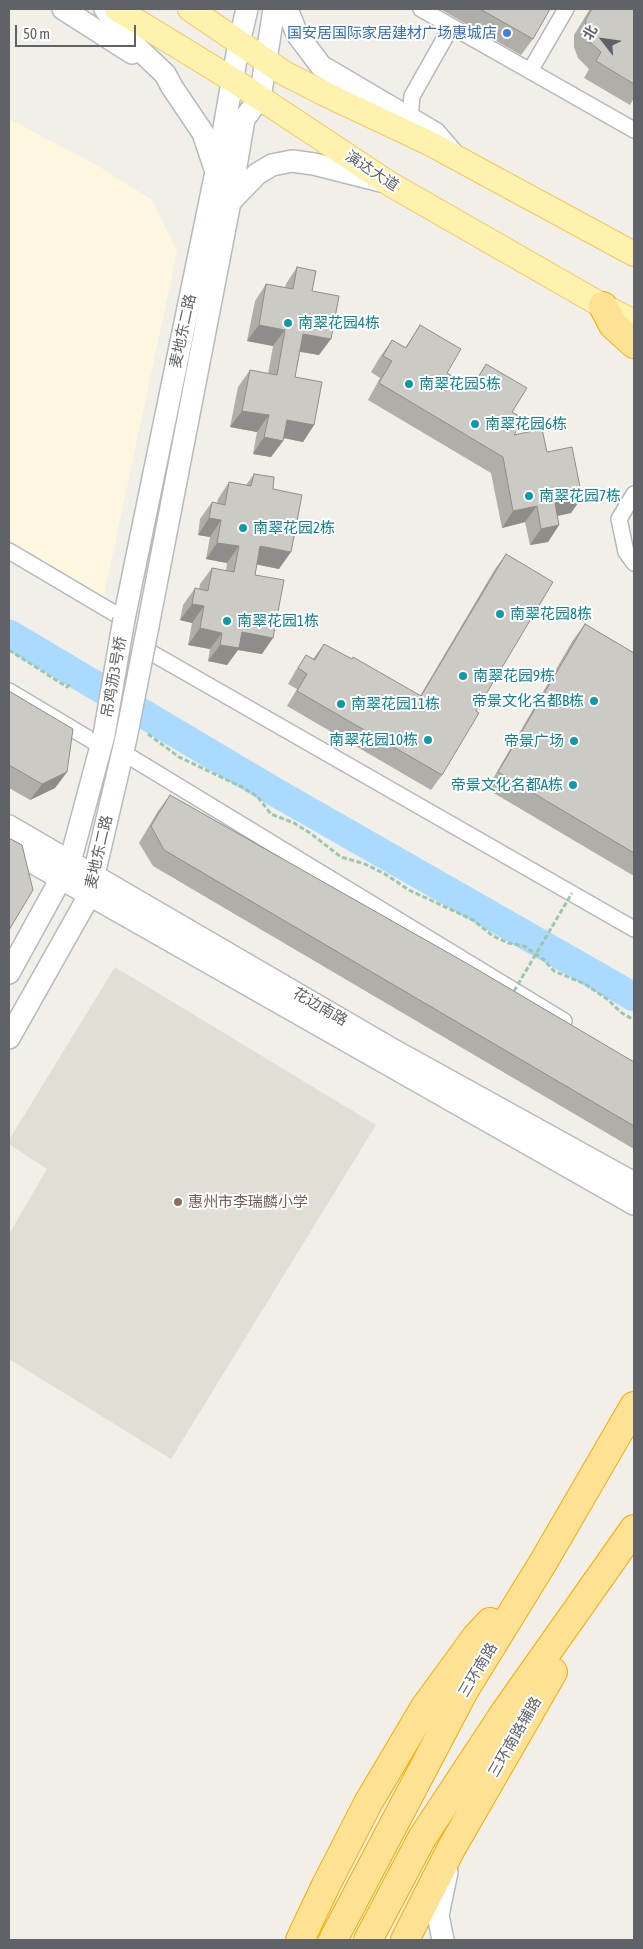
<!DOCTYPE html>
<html>
<head>
<meta charset="utf-8">
<style>
	body { margin:0 }
	#map { position:relative; width:643px; height:1949px; overflow:hidden; background:#f1efe8; font-family:"Asap Condensed","Noto Sans SC",sans-serif }
	canvas { display:block }
	.frame { position:absolute; inset:0; border:10px solid #5f6368; pointer-events:none }
	.north { position:absolute; left:578px; top:15px; width:50px; height:50px; -webkit-text-stroke:4px #fff; paint-order:stroke; rotate:300deg; font-size:14px; font-weight:700; line-height:20px; text-align:center; color:#5f6368 }
	.north::after { content:''; display:block; margin:auto; width:18px; height:22px; background:#5f6368; clip-path:polygon(50% 0,100% 100%,50% 72%,0 100%) }
	.scale { position:absolute; left:15px; top:25px; width:121px; height:22px; box-sizing:border-box; border:2px solid #5f6368; border-top:0; padding-left:6px; font-size:15px; line-height:18px; white-space:nowrap; color:#5f6368; -webkit-text-stroke:4px #fff; paint-order:stroke }
</style>
</head>
<body>
<div id="map">
<canvas width="643" height="1949"></canvas>
<div class="frame"></div>
<div class="north">北</div>
<div class="scale">50 m</div>
</div>
<script>
const ctx = document.querySelector('canvas').getContext('2d');
ctx.lineJoin = 'round';
function fill(path, color) {
  ctx.fillStyle = color;
  ctx.fill(path, 'evenodd');
}
function shape(rows) {
  const path = new Path2D();
  for (const r of rows) {
    path.moveTo(r[0], r[1]);
    for (let i = 2; i < r.length; i += 2) path.lineTo(r[i], r[i + 1]);
  }
  return path;
}
function stroke(path, color, width, dash) {
  ctx.strokeStyle = color;
  ctx.lineWidth = width;
  ctx.lineCap = dash ? 'butt' : 'round';
  ctx.setLineDash(dash || []);
  ctx.stroke(path);
}
function label(font, color, halo, rows, align = 'center') {
  ctx.font = font + ' "Asap Condensed","Noto Sans SC",sans-serif';
  ctx.lineWidth = 4;
  ctx.setLineDash([]);
  ctx.textBaseline = 'middle';
  ctx.strokeStyle = halo;
  ctx.fillStyle = color;
  for (const [text, x, y, turn = 0] of rows) {
    ctx.save();
    ctx.translate(x, y);
    ctx.rotate((+turn || 0) * Math.PI / 180);
    ctx.textAlign = isNaN(turn) ? turn : align;
    if (halo) ctx.strokeText(text, 0, 0);
    ctx.fillText(text, 0, 0);
    ctx.restore();
  }
}
fill(shape([
	[9,119,93,163,152,200,177,252,100,614,9,562]
]), '#fef7e0');
fill(shape([
	[115,967,376,1125,171,1459,9,1359,9,1234,47,1169,9,1144,9,1140]
]), '#e1ded6');
stroke(shape([
	[9,634,275,792,634,997]
]), '#aadaff', 29);
const street = shape([
	[421,9,634,130],
	[530,71,566,9],
	[410,118,412,96,451,27],
	[634,494,619,519,626,552,634,563],
	[9,551,124,619],
	[143,648,634,929],
	[9,691,101,746],
	[122,752,564,1021]
]);
const secondary = shape([
	[63,9,132,53],
	[105,9,126,37,165,74,172,87,203,133,215,169],
	[287,9,297,34,321,66,435,133,453,154],
	[230,202,257,174,272,165,292,161,314,164,381,181],
	[124,619,217,167,239,43,247,9],
	[148,626,230,202,244,119,260,98,274,9],
	[9,826,397,1052,634,1183],
	[9,849,634,1204],
	[9,973,70,862,104,735],
	[9,1038,89,896,126,738],
	[443,1940,438,1915,447,1872]
]);
const primary = shape([
	[117,9,233,80,390,184,603,306,634,322],
	[190,9,284,73,325,94,431,144,634,254]
]);
const highway = shape([
	[603,306,613,325,634,344],
	[300,1940,326,1885,368,1803,425,1707,476,1637,490,1622],
	[333,1940,464,1691,544,1561,634,1406],
	[368,1940,422,1838,505,1712,634,1529],
	[405,1940,451,1849,553,1672]
]);
stroke(street, '#b5b8bc', 18);
stroke(secondary, '#b6babf', 24);
stroke(primary, '#f2c960', 26);
stroke(highway, '#f9ab00', 30);
stroke(shape([
	[9,650,67,687,71,683],
	[148,734,179,757,242,787,257,796,271,814,294,823,310,833,341,857,365,864,385,874,409,890,473,920,493,936,508,943,524,946,543,959,554,971,585,984,607,999,622,1013,634,1020]
]), '#9cc7a9', 3, [5, 2.5]);
stroke(street, '#fff', 15);
stroke(secondary, '#fff', 21);
stroke(primary, '#fff2af', 24);
stroke(highway, '#fde293', 28);
const secondaryBridge = shape([
	[104,735,124,619],
	[126,738,148,626]
]);
stroke(secondaryBridge, '#b6babf', 24, []);
stroke(shape([
	[514,991,572,893]
]), '#9cc7a9', 3, [5, 2.5]);
stroke(secondaryBridge, '#fff', 21);
fill(shape([
	[440,9,550,9,533,39,521,55],
	[590,9,634,9,634,98,630,105,584,78,589,69,578,58,574,47,574,35],
	[297,267,312,291,319,355,300,352,295,377,314,425,303,442,283,438,283,441,271,457,253,454,257,432,230,427,238,387,250,370,268,374,273,346,247,341,255,301,266,284,285,288,286,284],
	[420,325,447,373,471,387,486,364,512,412,514,435,547,452,582,497,571,513,557,516,559,525,548,542,530,545,525,522,502,528,491,473,368,400,380,378,371,372,380,357,392,340,405,348],
	[254,474,273,489,279,569,257,564,255,575,262,654,238,650,227,665,208,661,210,649,188,645,192,623,180,620,183,605,195,588,199,589,200,584,212,568,226,571,227,563,206,559,210,537,198,535,200,519,212,502,217,503,218,499,229,482,246,485],
	[506,554,476,711,442,775,431,790,287,706,297,689,288,684,296,670,306,655,313,659,324,644,420,696,495,569],
	[585,624,634,653,634,876,487,789,573,640],
	[9,691,67,772,55,788,30,800,9,788],
	[170,795,634,1062,634,1149,153,866,139,843,158,811]
]), '#afaea9');
fill(shape([
	[259,325,285,330,273,346,247,341],
	[303,334,331,339,319,355,292,350],
	[242,411,269,415,257,432,230,427],
	[287,420,314,425,303,442,275,436],
	[264,437,283,441,271,457,253,454],
	[582,497,571,513,543,519,555,503],
	[537,506,525,522,502,528,513,511],
	[209,518,221,520,210,537,198,535],
	[559,525,548,542,530,545,541,529],
	[217,543,239,546,227,563,206,559],
	[260,546,291,552,279,569,249,563],
	[192,604,204,606,192,623,180,620],
	[200,628,222,633,210,649,188,645],
	[242,632,273,638,262,654,238,650,227,665,208,661,220,645],
	[67,772,55,788,30,800,42,784]
]), '#8f8d8a');
const building = shape([
	[480,9,550,9,533,39,480,9],
	[592,9,634,9,634,84,596,61,601,52,590,42,585,31,586,19,592,9],
	[297,267,316,271,312,291,339,296,331,339,303,334,295,377,322,382,314,425,287,420,283,441,264,437,269,415,242,411,250,370,277,375,285,330,259,325,266,284,293,289,297,267],
	[420,325,461,349,447,373,472,388,486,364,527,388,512,412,524,419,514,435,542,429,547,452,572,447,582,497,555,503,559,525,541,529,537,506,513,511,503,457,379,383,392,361,383,356,392,340,406,348,420,325],
	[254,474,274,477,273,489,302,495,291,552,260,546,255,575,284,580,273,638,242,632,239,648,220,645,222,633,200,628,204,606,192,604,195,588,208,591,212,568,234,572,239,546,217,543,221,520,209,518,212,502,225,505,229,482,251,486,254,474],
	[506,554,553,582,476,711,479,713,442,775,297,691,307,674,298,668,306,655,315,660,324,644,352,659,353,657,421,696,506,554],
	[585,624,634,653,634,853,498,772,585,624],
	[9,691,73,729,67,772,42,784,9,765,9,691],
	[170,795,468,964,634,1062,634,1126,164,850,151,826,170,795],
	[9,838,22,845,33,890,9,930,9,838]
]);
fill(building, '#cccac5');
stroke(building, '#8f8d8a', 1);
for (const [x, y, r, color] of [
	[507,33,5,"#3f7fe0"],
	[288,323,5,"#0f9aa8"],
	[409,384,5,"#0f9aa8"],
	[475,424,5,"#0f9aa8"],
	[529,496,5,"#0f9aa8"],
	[243,528,5,"#0f9aa8"],
	[500,614,5,"#0f9aa8"],
	[227,621,5,"#0f9aa8"],
	[463,676,5,"#0f9aa8"],
	[594,701,5,"#0f9aa8"],
	[341,704,5,"#0f9aa8"],
	[428,740,5,"#0f9aa8"],
	[574,741,5,"#0f9aa8"],
	[573,785,5,"#0f9aa8"],
	[178,1202,5,"#8d6e63"]
]) {
  const dot = new Path2D();
  dot.arc(x, y, r, 0, 2 * Math.PI);
  ctx.fillStyle = color;
  ctx.fill(dot);
  stroke(dot, '#fff', 2);
}
label('15px', '#366cbe', '#fff', [
	["国安居国际家居建材广场惠城店",497,33]
], 'right');
label('15px', '#5f6368', '#fff', [
	["演达大道",372,171,33],
	["麦地东二路",183,331,-78],
	["吊鸡沥3号桥",114,677,-80],
	["麦地东二路",99,852,-77],
	["花边南路",320,1007,30],
	["三环南路",478,1670,-59],
	["三环南路辅路",515,1737,-60]
]);
label('15px', '#0d838f', '#fff', [
	["南翠花园4栋",298,323],
	["南翠花园5栋",419,384],
	["南翠花园6栋",485,424],
	["南翠花园7栋",539,496],
	["南翠花园2栋",253,528],
	["南翠花园8栋",510,614],
	["南翠花园1栋",237,621],
	["南翠花园9栋",473,676],
	["帝景文化名都B栋",584,701,"right"],
	["南翠花园11栋",351,704],
	["南翠花园10栋",418,740,"right"],
	["帝景广场",564,741,"right"],
	["帝景文化名都A栋",563,785,"right"]
], 'left');
label('15px', '#785e54', '#fff', [
	["惠州市李瑞麟小学",188,1202]
], 'left');
</script>
</body>
</html>
